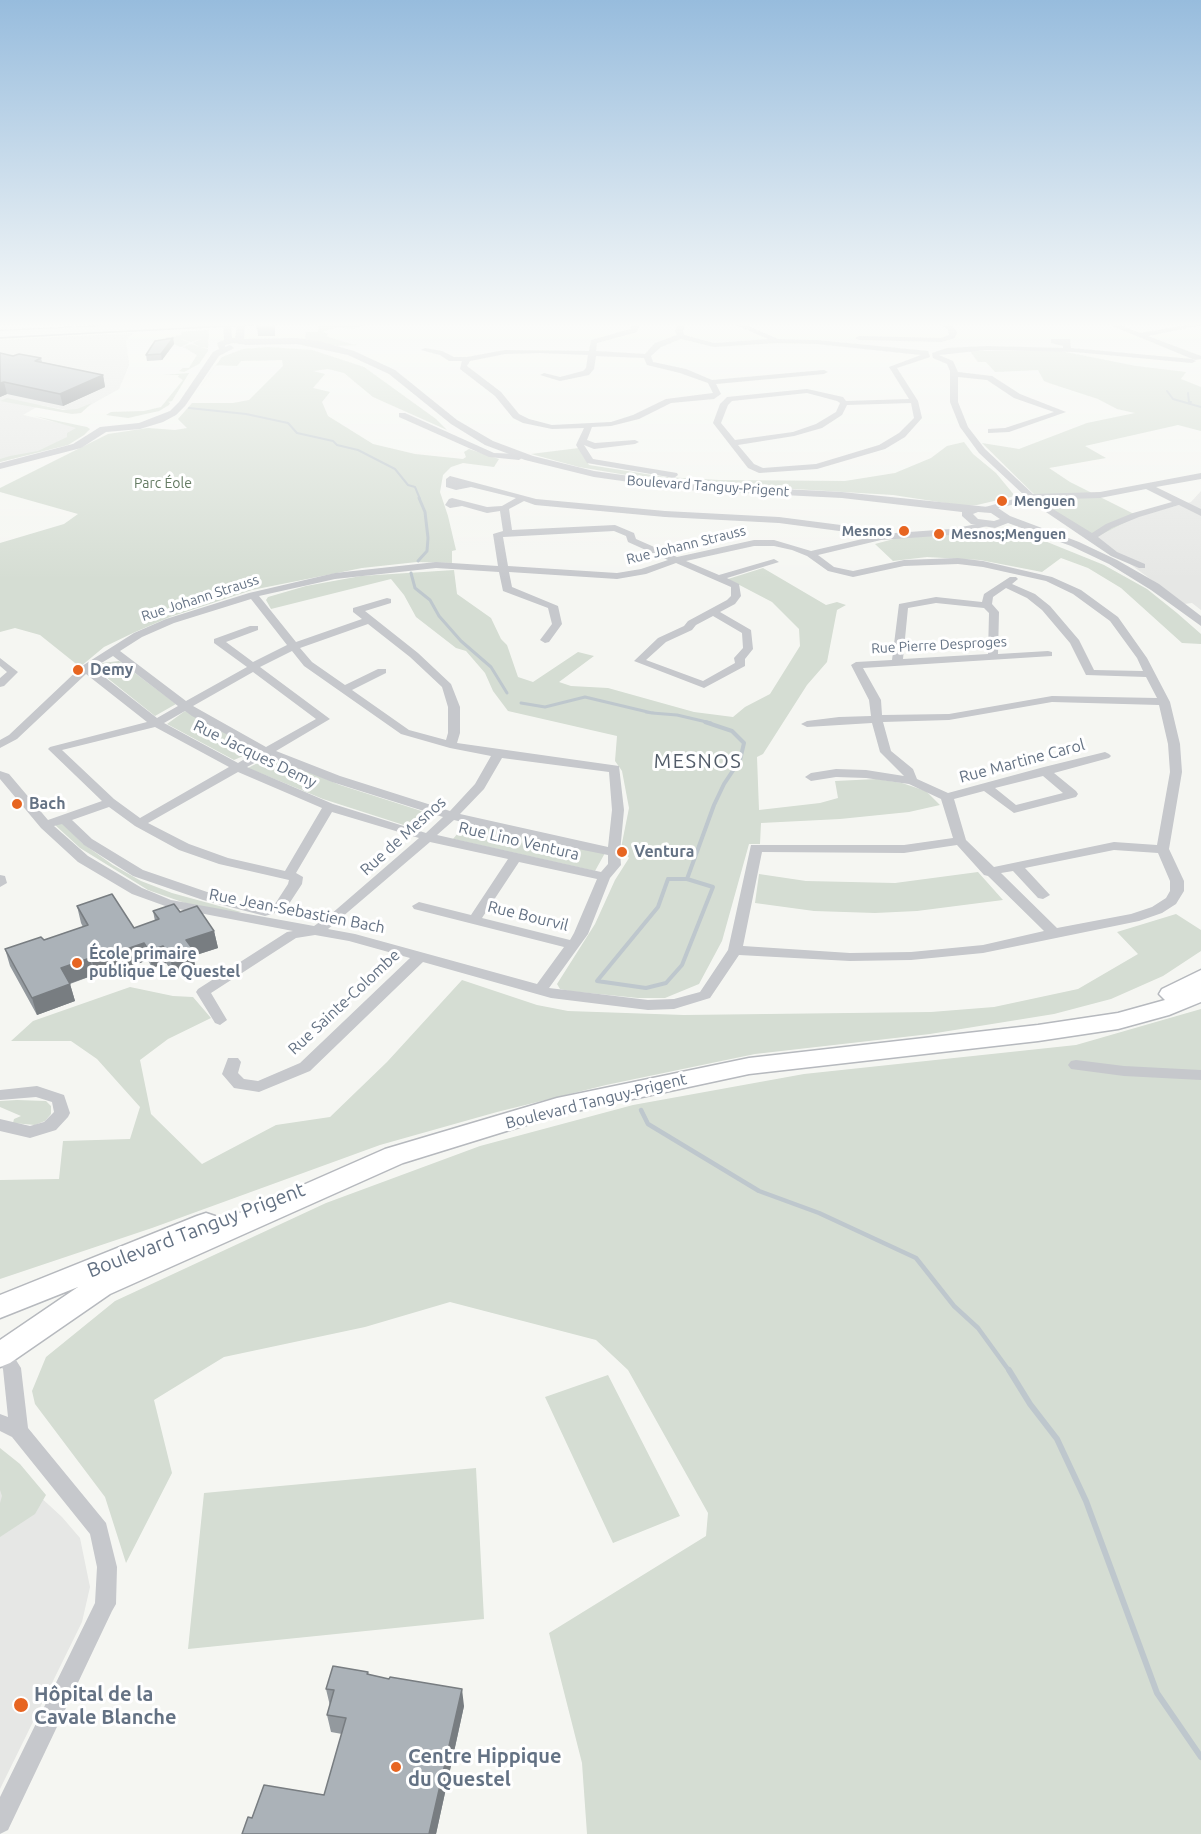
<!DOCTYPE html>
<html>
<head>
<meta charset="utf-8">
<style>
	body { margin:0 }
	canvas { display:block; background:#f5f6f2 }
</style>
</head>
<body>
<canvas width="1201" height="1834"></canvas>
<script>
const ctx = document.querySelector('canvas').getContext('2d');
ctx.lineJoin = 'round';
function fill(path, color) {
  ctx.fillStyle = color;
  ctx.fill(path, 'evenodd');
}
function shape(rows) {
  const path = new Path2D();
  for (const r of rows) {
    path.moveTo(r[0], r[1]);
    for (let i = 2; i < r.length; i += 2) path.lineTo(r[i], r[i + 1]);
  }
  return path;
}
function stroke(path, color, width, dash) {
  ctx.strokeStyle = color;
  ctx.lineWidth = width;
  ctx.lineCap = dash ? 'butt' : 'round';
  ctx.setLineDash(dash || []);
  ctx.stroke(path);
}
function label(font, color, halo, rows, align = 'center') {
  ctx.font = font + ' Ubuntu,sans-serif';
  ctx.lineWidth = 6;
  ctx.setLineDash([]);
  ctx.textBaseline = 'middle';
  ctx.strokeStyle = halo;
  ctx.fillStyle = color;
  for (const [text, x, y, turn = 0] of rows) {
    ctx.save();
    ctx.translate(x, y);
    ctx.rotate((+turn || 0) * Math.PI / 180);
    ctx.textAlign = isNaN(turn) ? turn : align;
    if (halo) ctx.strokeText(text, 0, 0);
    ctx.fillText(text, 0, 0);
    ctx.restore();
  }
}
fill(shape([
	[134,333,126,340,129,365,119,389,78,412,40,405,23,415,86,429,71,443,0,462,0,340],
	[1201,491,1201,610,1192,603,1184,604,1095,538,1138,516,1191,502],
	[0,1460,62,1517,80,1538,90,1587,82,1622,0,1789]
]), '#e6e7e5');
fill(shape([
	[369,323,352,329,337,327,321,332,328,334,326,336,354,345,358,343,356,345,337,346,305,339,306,332,318,332,319,325,376,323],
	[209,330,208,348,200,347,208,349,208,351,199,364,184,372,179,371,183,368,189,368,197,355,183,347,191,344,200,347,193,343,201,339,191,342,181,339,189,343,181,347,171,343,150,341,164,340,167,337,175,338,172,337,181,335,182,332],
	[268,347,312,350,364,367,436,419,447,430,373,397,344,373,328,369,313,371,325,374,313,388,330,392,322,402,328,416,373,444,415,454,463,459,466,457,464,452,469,449,499,459,494,467,463,463,451,467,443,475,440,492,448,516,456,550,452,551,452,563,417,562,362,568,252,590,170,617,133,633,104,647,80,667,40,635,15,628,0,632,0,543,64,524,78,514,0,492,0,488,108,434,148,428,175,430,187,428,178,419,192,403,233,403,249,400,283,366,282,360,241,361,237,366,216,365,196,393,222,357,243,349],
	[970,351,1060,351,1136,366,1186,372,1181,379,1201,387,1201,431,1178,425,1085,446,1106,458,1049,468,1070,482,1138,516,1095,538,1047,507,982,443,1019,449,1087,423,1135,413,1117,409,1098,399,1049,383,1044,381,1038,370,995,372,986,362,978,362],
	[189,373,172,401,168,402,170,403,169,405,159,411,128,418,106,415,111,412,144,411,161,407,183,380,178,377,179,375,163,375],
	[7,398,63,410,77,409,92,403,81,413,72,414,0,401],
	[34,416,87,427,90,429,84,435,68,445,0,462,0,459,10,456,38,451,67,437,67,433,76,428],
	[964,442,973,454,996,473,1015,496,977,505,965,506,893,495,662,481,579,467,531,454,579,448,589,465,665,477,719,480,845,481,895,473,931,458,947,446],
	[972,529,1025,533,1104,565,1147,589,1177,613,1201,634,1201,644,1182,643,1121,588,1088,568,1061,558,1042,572,980,560,927,557,893,561,875,544,905,536,948,535],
	[763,568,826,605,837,602,846,605,837,610,827,662,807,685,763,754,757,757,759,810,820,803,838,798,835,781,877,779,902,783,926,791,940,805,909,812,840,819,761,823,760,844,749,844,722,941,699,984,665,998,638,998,569,991,560,989,557,984,595,924,615,880,629,858,621,848,629,808,622,771,615,761,617,736,508,711,493,691,485,673,466,651,456,648,416,617,404,595,391,579,271,609,266,600,268,597,306,586,361,576,454,570,457,594,491,618,501,639,507,645,518,677,533,682,578,652,594,656,559,682,571,686,608,688,694,712,733,717,745,707,770,694,800,646,799,629,772,602,728,579],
	[119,661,176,704,155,716,96,669,102,663],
	[185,711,257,750,234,760,167,724],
	[271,756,340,785,434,815,416,829,323,799,248,768],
	[61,822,82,843,113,865,141,881,172,893,241,912,237,913,185,903,148,890,80,848,54,824],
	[467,822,605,853,595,871,453,839],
	[978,872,1003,900,917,911,875,913,814,911,755,903,759,874,806,881,895,883],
	[1176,914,1201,930,1201,951,1163,976,1111,999,1054,1014,930,1034,755,1054,606,1085,497,1112,380,1145,152,1228,0,1279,0,1180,59,1179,63,1141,130,1139,140,1107,97,1059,71,1041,11,1041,33,1021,130,987,173,996,193,997,211,1018,168,1039,140,1060,151,1114,202,1164,276,1125,330,1117,387,1062,462,980,537,1005,568,1011,684,1015,931,1012,994,1007,1078,989,1138,954,1117,932],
	[1201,1009,1201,1834,587,1834,582,1763,549,1633,706,1536,708,1513,628,1370,596,1340,450,1302,365,1327,224,1357,154,1400,172,1473,126,1563,105,1497,35,1404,32,1391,46,1357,115,1301,326,1203,480,1146,633,1105,804,1074,1076,1045],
	[17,1100,46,1101,51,1106,51,1114,45,1121,35,1125,13,1123,14,1119,21,1116,0,1107,0,1101],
	[608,1375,680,1516,613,1543,545,1397],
	[0,1448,20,1464,46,1495,35,1514,0,1537,0,1503,2,1496,0,1490],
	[476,1468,484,1619,188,1649,204,1493]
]), '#d5ddd3');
stroke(shape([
	[1167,391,1173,399,1201,407],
	[1188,393,1189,402,1191,402],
	[189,408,246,414,288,423,297,433,333,441,337,445,358,450,395,469,408,485,415,487,420,499]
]), '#bec7cd', 2);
stroke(shape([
	[418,561,427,551,428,538,425,512,419,498],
	[411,573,415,588,430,600,439,616,461,641,491,667,507,693],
	[521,703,545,707,585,697,652,713],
	[646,712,652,713,654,713,646,712],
	[652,713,677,715,711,723]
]), '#bec7cd', 3);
stroke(shape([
	[668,879,687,879,713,887,682,965,666,983,646,988,597,981,658,907,668,879],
	[687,879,714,805,724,784,740,760,744,743,732,731,705,722]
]), '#bec7cd', 4);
stroke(shape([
	[641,1110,648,1124,759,1191,819,1213,916,1258,954,1306,978,1328,1010,1372]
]), '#bec7cd', 4.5);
stroke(shape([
	[1009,1370,1030,1404,1057,1439,1086,1501,1157,1693,1201,1757]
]), '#bec7cd', 6);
const secondary = shape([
	[164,323,226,323,221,326,0,337,0,331,164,323]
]);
const primary = shape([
	[1201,970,1201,1002,1169,1015,1118,1029,1038,1041,749,1074,558,1115,403,1163,110,1294,10,1363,0,1367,0,1340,78,1287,0,1318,0,1295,197,1216,206,1213,215,1216,219,1222,385,1149,557,1098,749,1058,1038,1025,1118,1013,1165,1000,1159,994,1162,989,1201,970]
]);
stroke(secondary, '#b8bbc0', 2);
stroke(primary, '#b6b9be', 3);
fill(shape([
	[633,323,640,323,637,332,597,343,596,351,645,354,655,343,677,335,675,331,679,323,686,323,683,331,684,335,714,343,768,339,732,323,741,323,778,339,817,340,928,351,930,357,897,368,918,401,922,418,905,437,885,449,817,469,759,473,748,468,713,423,720,404,727,397,807,389,843,397,846,401,909,399,889,367,921,355,817,344,777,343,714,347,681,339,661,347,651,356,653,362,686,369,712,380,824,370,828,372,824,374,716,384,721,394,714,399,671,403,639,419,611,426,592,427,587,440,595,443,635,440,639,442,635,444,594,449,584,445,593,459,677,473,678,475,674,478,587,463,576,445,584,428,552,429,523,423,513,418,495,396,460,369,462,361,449,361,440,355,421,350,425,348,442,351,454,357,467,357,505,350,589,351,591,340,631,329,633,323],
	[540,353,588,355,586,368,583,371,560,377,544,373,540,375,560,381,589,375,594,369,596,356,644,358,647,365,680,373,708,383,713,393,666,399,633,415,611,422,552,425,529,419,519,414,501,392,467,366,470,361,505,354,540,353],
	[807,393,837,401,840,403,836,412,816,424,793,432,735,440,721,423,728,405,732,401,807,393],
	[911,403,914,418,899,433,879,445,816,464,763,468,754,464,738,445,794,436,822,428,842,415,847,405,911,403],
	[938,323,946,323,953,327,957,332,955,338,942,342,859,340,855,338,859,336,941,338,949,335,948,329,938,323],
	[1105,323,1115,323,1140,333,1201,323,1201,325,1148,336,1201,356,1201,359,1195,360,1105,323],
	[1054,339,1070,339,1071,348,1192,359,1196,361,1192,363,1075,352,986,350,939,355,953,361,958,372,992,376,1020,394,1066,412,1009,432,988,433,988,429,1005,428,1054,412,1014,398,987,380,958,377,958,402,968,427,985,449,1033,494,1100,492,1201,473,1201,479,1156,487,1201,509,1201,516,1179,505,1139,517,1112,528,1098,537,1117,552,1145,564,1145,568,1139,568,1111,556,1040,508,1048,506,1092,533,1106,524,1133,513,1172,502,1146,489,1100,498,1031,500,983,512,978,509,1025,496,979,453,960,427,950,402,950,371,947,364,933,358,932,353,947,348,986,346,1063,348,1063,346,1051,343,1051,339,1054,339],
	[399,413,405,413,494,453,519,454,523,457,519,460,489,457,399,417,399,413],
	[450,476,536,499,665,511,779,517,864,528,881,534,951,529,987,522,987,526,951,535,881,540,818,555,834,567,853,571,904,560,958,558,983,561,1052,577,1081,590,1118,617,1147,658,1170,702,1180,744,1182,772,1169,849,1184,881,1184,891,1176,904,1162,913,1139,921,983,953,911,960,850,961,739,955,710,998,674,1009,648,1010,551,998,423,962,310,1071,259,1092,234,1088,222,1074,228,1058,238,1058,241,1062,238,1073,244,1079,258,1081,300,1063,410,958,349,941,315,935,296,938,211,993,227,1020,220,1025,215,1023,196,992,198,989,287,932,293,931,168,907,132,894,78,862,41,828,0,779,0,771,9,774,48,820,102,801,48,749,50,747,147,722,86,674,17,739,0,748,0,740,9,735,82,666,134,633,166,619,249,593,335,573,436,562,498,566,493,534,503,531,500,511,487,513,462,506,450,508,445,505,449,499,452,498,487,507,502,506,516,498,471,487,456,490,446,487,446,479,450,476],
	[524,501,535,505,665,517,779,523,862,534,871,537,811,551,774,540,754,540,677,557,636,539,634,533,615,525,512,530,509,509,524,501],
	[614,531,626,536,628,542,668,560,641,569,617,573,508,566,503,537,614,531],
	[754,546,774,546,792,550,807,556,828,571,853,577,904,566,958,564,983,567,1046,581,1073,594,1110,621,1137,658,1143,671,1094,670,1079,640,1050,606,1035,594,1012,584,1018,579,1016,577,1010,577,984,594,982,602,936,597,899,604,892,660,856,662,851,665,869,700,871,716,839,717,807,721,801,724,807,727,872,723,880,752,904,776,866,770,836,769,811,773,805,777,811,781,836,777,866,778,909,784,941,799,953,838,904,845,751,845,728,950,700,992,674,999,648,1000,549,988,588,934,610,878,621,865,620,852,624,810,619,766,457,743,460,733,460,707,451,684,418,653,365,611,391,603,391,599,387,598,353,608,353,612,362,619,296,642,259,596,335,579,436,568,499,572,503,591,548,608,552,624,540,640,545,643,549,642,562,624,558,606,512,587,509,572,617,579,646,574,676,563,731,587,731,596,727,600,688,621,684,626,658,638,634,661,704,688,745,666,745,659,753,649,751,630,720,612,735,604,741,596,739,584,727,578,779,562,774,559,719,575,686,561,754,546],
	[1006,588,1027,598,1042,610,1070,643,1086,675,1146,677,1157,698,1052,696,949,714,882,715,881,700,863,668,1052,656,1052,652,1048,651,998,654,999,612,992,604,993,597,1006,588],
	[251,599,287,645,253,662,226,642,258,630,258,626,250,626,214,639,214,643,247,667,186,701,120,651,142,637,174,623,251,599],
	[936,603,984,608,989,613,988,654,903,659,908,608,936,603],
	[713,616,742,633,743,648,734,658,735,663,703,681,646,660,666,642,692,630,696,625,713,616],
	[368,624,410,657,442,687,448,707,448,733,446,740,409,730,352,690,386,673,386,669,378,669,345,685,312,662,300,648,368,624],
	[292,651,304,666,401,734,450,748,491,756,475,784,450,811,340,776,276,751,330,719,260,667,292,651],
	[113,656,178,706,157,718,93,668,113,656],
	[253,672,316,719,266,747,193,706,253,672],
	[1052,702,1159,705,1168,744,1170,772,1157,845,1114,842,994,867,966,840,954,799,984,791,1014,813,1076,797,1078,794,1076,791,1054,773,1109,758,1111,756,1109,754,1105,752,1044,767,948,793,917,779,913,769,891,751,883,722,949,720,1052,702],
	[185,711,192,716,258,751,238,763,164,723,185,711],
	[155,727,229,767,140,818,114,799,62,750,155,727],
	[267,756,332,782,443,817,426,833,333,804,247,767,267,756],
	[502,758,609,772,612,810,608,847,460,814,484,789,502,758],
	[238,772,322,808,285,871,228,858,189,844,148,823,238,772],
	[1043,776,1063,793,1016,805,995,788,1043,776],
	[109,807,135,826,179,850,219,864,289,880,288,884,275,904,264,908,213,894,143,870,92,839,72,820,109,807],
	[332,812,419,838,330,915,314,926,171,900,142,888,88,856,54,826,62,824,84,845,133,876,203,900,265,916,285,910,302,884,303,877,296,873,332,812],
	[454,820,538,841,608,855,608,864,601,872,437,835,454,820],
	[430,842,508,859,471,915,419,902,412,906,414,909,564,947,537,984,355,934,328,929,430,842],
	[957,845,984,875,988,876,1044,931,983,945,911,952,850,953,743,946,762,852,904,853,957,845],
	[1114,850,1158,853,1170,881,1170,891,1166,898,1152,907,1131,914,1057,928,1001,873,1013,871,1038,898,1043,899,1050,895,1025,868,1114,850],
	[519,862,597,879,574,933,570,940,482,918,519,862],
	[0,658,18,672,4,686,0,687,0,678,7,672,0,666,0,658],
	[0,875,5,876,7,883,0,887,0,875],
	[1076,1060,1124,1066,1201,1070,1201,1080,1124,1076,1071,1069,1068,1065,1071,1061,1076,1060],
	[37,1086,64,1095,70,1113,68,1117,56,1130,30,1138,0,1131,0,1119,30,1126,44,1122,54,1112,52,1102,36,1097,0,1100,0,1090,37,1086],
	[3,1346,9,1349,21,1368,28,1428,106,1523,117,1567,116,1604,112,1611,8,1830,0,1834,0,1797,95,1603,97,1567,90,1534,12,1437,0,1431,0,1414,8,1417,3,1369,0,1365,0,1347,3,1346]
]), '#c6c8cc');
fill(shape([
	[223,323,231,323,232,338,235,338,237,323,245,323,244,339,297,338,319,341,354,351,395,370,457,420,493,441,533,456,594,471,686,484,842,492,998,508,1010,516,1079,542,1117,560,1159,584,1201,616,1201,626,1151,590,1109,564,1071,546,1008,523,995,528,971,524,962,516,962,512,842,498,686,490,594,477,525,460,485,445,451,424,389,374,348,355,297,344,246,345,233,343,225,345,225,347,230,345,234,348,219,356,185,406,176,415,163,422,140,429,106,432,81,448,0,469,0,463,73,444,100,427,139,423,170,411,179,402,213,352,219,349,217,343,224,340,223,323],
	[978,512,991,513,1000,519,994,521,978,519,973,514,978,512]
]), '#c6c8cc');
fill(secondary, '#fff');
fill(primary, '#fff');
stroke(shape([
	[0,338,283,323]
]), '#a3a8af', 1.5);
fill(shape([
	[257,323,275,323,275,336,258,336],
	[173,338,174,344,162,360,147,361,146,355],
	[0,353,13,356,41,358,42,362,103,375,105,387,63,406,7,394,0,397],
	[77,906,134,928,155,921,153,911,180,912,214,931,218,948,193,956,195,965,173,973,166,963,152,968,148,960,96,979,94,975,70,984,75,1001,37,1015,10,966,5,949,44,940,83,927,81,923],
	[368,1672,369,1675,464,1706,436,1834,242,1834,252,1818,324,1795,342,1734,331,1732,327,1715,330,1706,326,1689]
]), '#93999e');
fill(shape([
	[173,338,174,344,162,360,161,354],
	[103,375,105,387,63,406,60,394],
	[4,382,7,394,0,397,0,383],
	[214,931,218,948,193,956,195,965,173,973,170,956,186,940],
	[144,943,148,960,96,979,92,961],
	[163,946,166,963,152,968,149,951],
	[90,958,94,975,65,985,61,968],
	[70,984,75,1001,37,1015,32,998],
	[462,1689,464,1706,436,1834,429,1834]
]), '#787d81');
const building = shape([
	[257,323,274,323,274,327,257,328,257,323],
	[173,338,161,354,146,355,155,341,173,338],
	[0,353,13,356,19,354,41,358,35,361,103,375,60,394,4,382,0,383,0,353],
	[112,894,134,928,159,919,153,911,174,904,180,912,197,906,214,931,186,940,192,948,170,956,163,946,149,951,144,943,92,961,90,958,61,968,70,984,32,998,5,949,41,937,44,940,88,925,77,906,112,894],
	[333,1666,368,1672,367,1674,389,1679,390,1677,462,1689,429,1834,242,1834,248,1817,252,1818,264,1785,324,1795,346,1718,327,1715,334,1690,326,1689,333,1666]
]);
fill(building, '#abb2b8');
stroke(building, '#787d81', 1.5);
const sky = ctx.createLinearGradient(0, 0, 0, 580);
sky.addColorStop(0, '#97bcdd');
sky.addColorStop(0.56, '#fafbf9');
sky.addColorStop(1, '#fafbf900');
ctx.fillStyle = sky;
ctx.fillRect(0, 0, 1201, 580);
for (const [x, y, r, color] of [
	[1002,501,6,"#e76521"],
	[904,531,6,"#e76521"],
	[939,534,6,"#e76521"],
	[78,670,6,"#e76521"],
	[17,804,6,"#e76521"],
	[622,852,6,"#e76521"],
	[77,963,6,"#e76521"],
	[21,1705,8,"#e76521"],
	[396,1767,6,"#e76521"]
]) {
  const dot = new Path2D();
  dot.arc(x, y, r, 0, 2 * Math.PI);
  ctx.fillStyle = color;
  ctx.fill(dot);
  stroke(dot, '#fff', 2);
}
label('14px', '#657b63', '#fff', [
	["Parc Éole",163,483]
]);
label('14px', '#647284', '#fff', [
	["Boulevard Tanguy-Prigent",708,486,4],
	["Rue Johann Strauss",686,545,-14],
	["Rue Johann Strauss",200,598,-18],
	["Rue Pierre Desproges",939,645,-3]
]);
label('bold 14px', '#647284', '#fff', [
	["Menguen",1014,501],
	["Mesnos",892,531,"right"],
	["Mesnos;Menguen",951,534]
], 'left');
label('bold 16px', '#647284', '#fff', [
	["Demy",90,670],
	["Bach",29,804],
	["Ventura",634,852],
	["École primaire",89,954],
	["publique Le Questel",89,972]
], 'left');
label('16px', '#647284', '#fff', [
	["Rue Jacques Demy",255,754,26],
	["Rue Martine Carol",1022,761,-15],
	["Rue de Mesnos",403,836,-42],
	["Rue Lino Ventura",519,841,13],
	["Rue Jean-Sebastien Bach",297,911,11],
	["Rue Bourvil",528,916,14],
	["Rue Sainte-Colombe",344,1002,-43],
	["Boulevard Tanguy-Prigent",596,1101,-14]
]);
ctx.letterSpacing = '1.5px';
label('20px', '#525c69', '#fff', [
	["MESNOS",698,761]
]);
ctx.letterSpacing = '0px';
label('20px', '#647284', '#fff', [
	["Boulevard Tanguy Prigent",196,1230,-21]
]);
label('bold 20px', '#647284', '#fff', [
	["Hôpital de la",34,1694],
	["Cavale Blanche",34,1717],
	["Centre Hippique",408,1756],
	["du Questel",408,1779]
], 'left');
</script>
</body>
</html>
